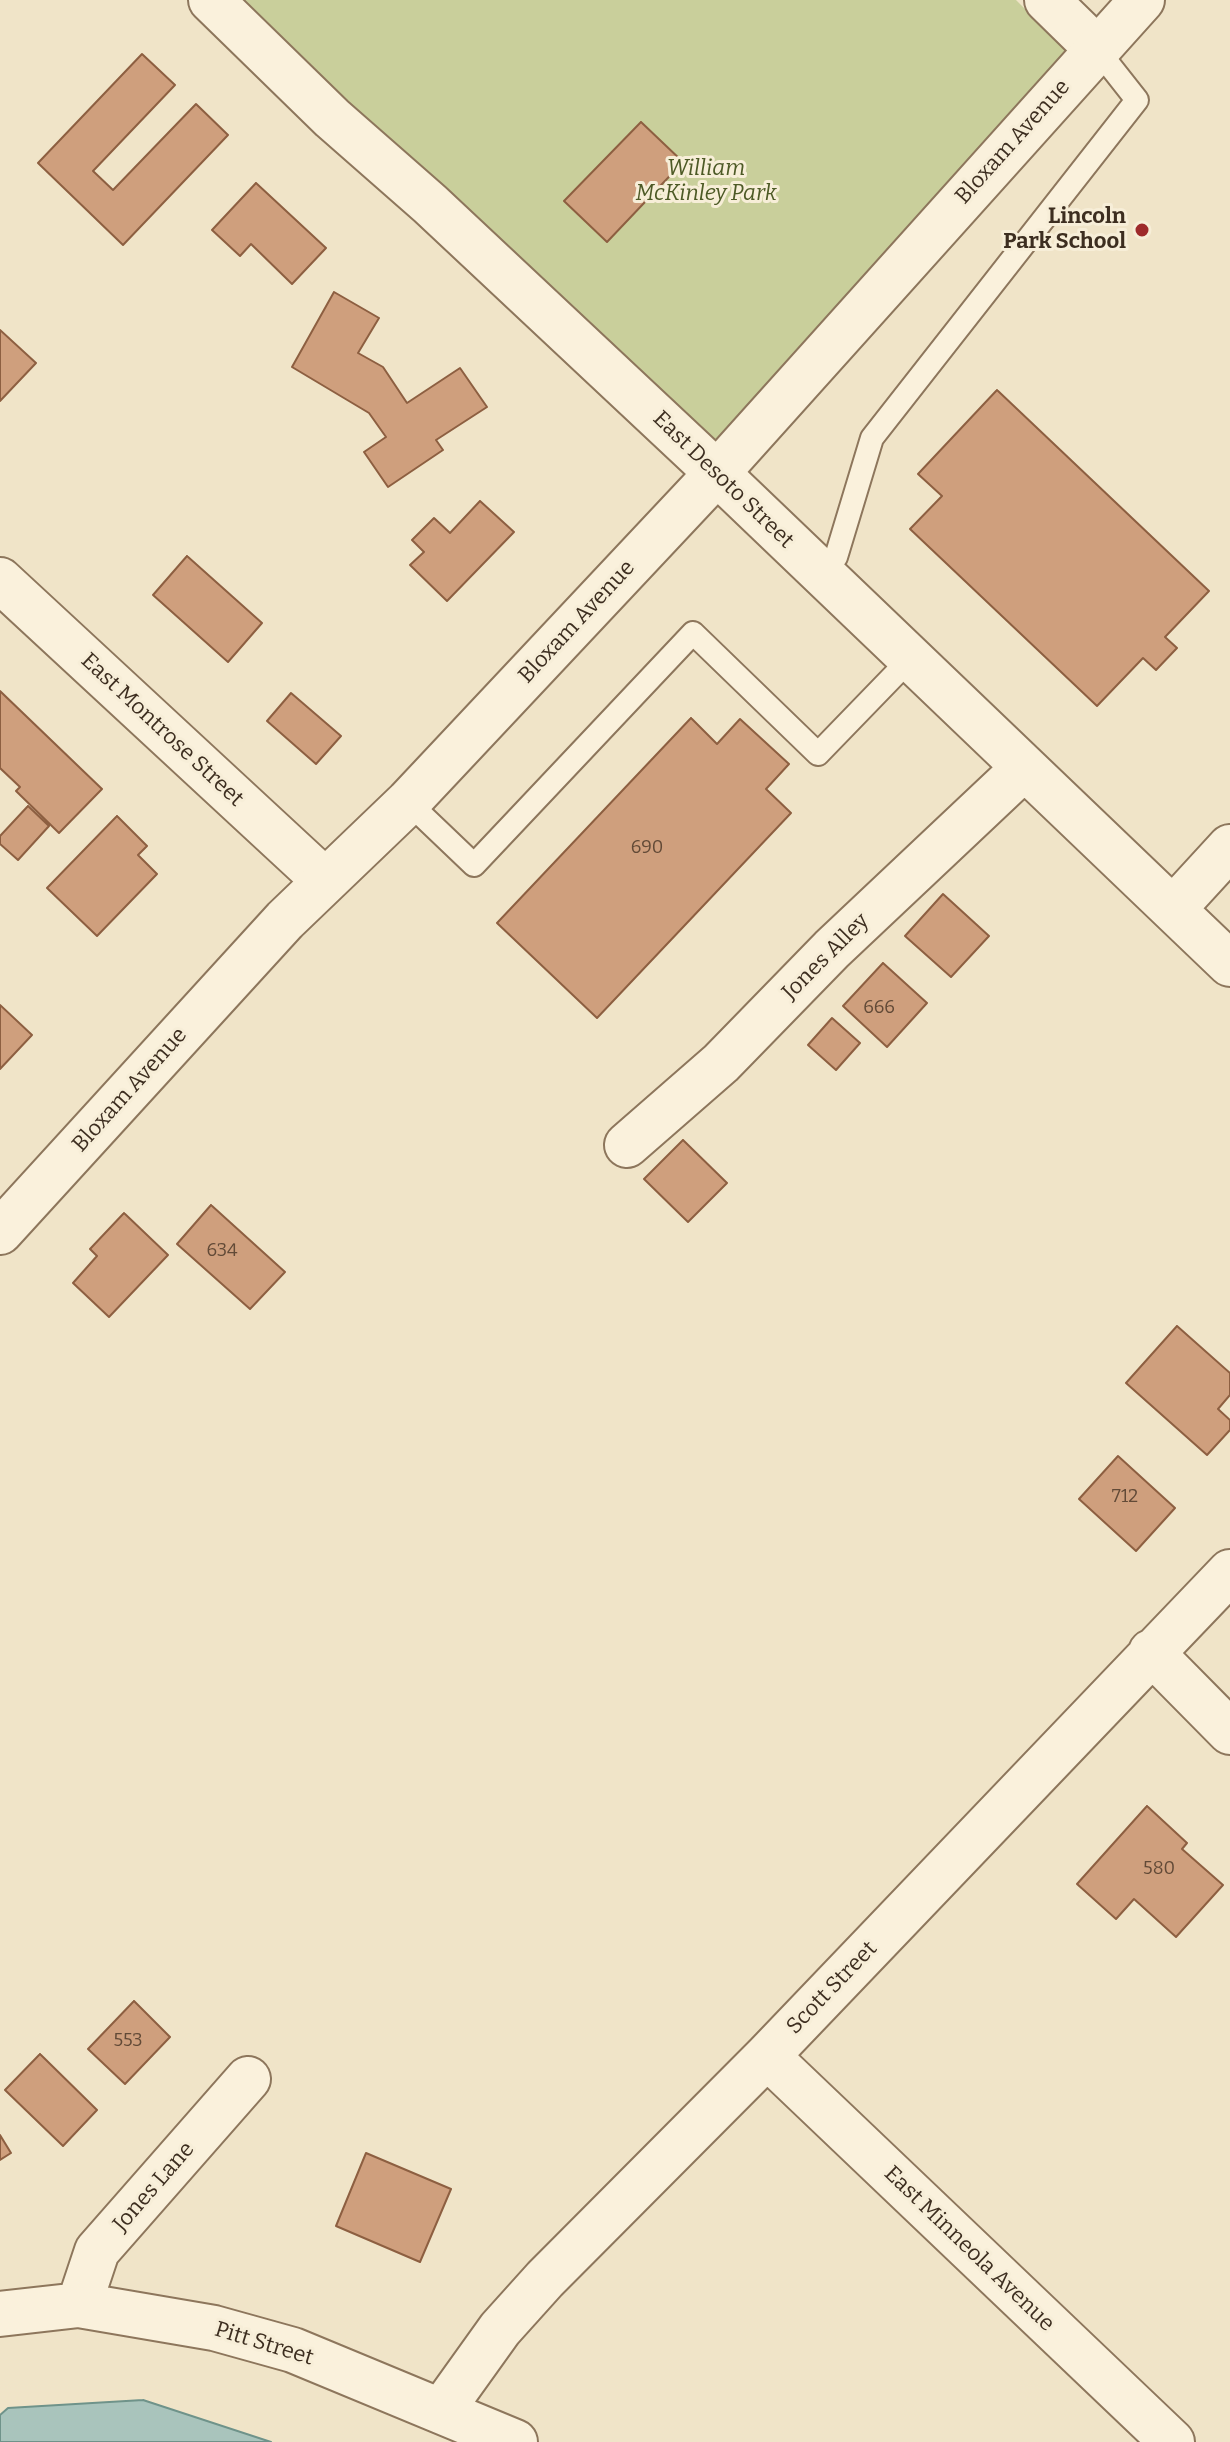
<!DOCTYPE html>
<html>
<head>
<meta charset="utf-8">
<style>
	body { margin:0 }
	canvas { display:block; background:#f0e4c8 }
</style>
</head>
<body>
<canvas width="1230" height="2442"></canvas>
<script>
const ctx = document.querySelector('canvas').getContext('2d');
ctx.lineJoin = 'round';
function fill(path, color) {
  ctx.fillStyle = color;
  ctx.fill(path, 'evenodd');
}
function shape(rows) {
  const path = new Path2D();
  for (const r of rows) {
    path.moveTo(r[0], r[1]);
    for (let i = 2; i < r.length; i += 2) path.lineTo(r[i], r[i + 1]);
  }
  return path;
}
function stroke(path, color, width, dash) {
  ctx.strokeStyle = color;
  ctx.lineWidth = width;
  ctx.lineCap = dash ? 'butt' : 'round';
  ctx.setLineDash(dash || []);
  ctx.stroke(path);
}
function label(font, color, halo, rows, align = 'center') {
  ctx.font = font + ' Bitter,serif';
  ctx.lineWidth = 6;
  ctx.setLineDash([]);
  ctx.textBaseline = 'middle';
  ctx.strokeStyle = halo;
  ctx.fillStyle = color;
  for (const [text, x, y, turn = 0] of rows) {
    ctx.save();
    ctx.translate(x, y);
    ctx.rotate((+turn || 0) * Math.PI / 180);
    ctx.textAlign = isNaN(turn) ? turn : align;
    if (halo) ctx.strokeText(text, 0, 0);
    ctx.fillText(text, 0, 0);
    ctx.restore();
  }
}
fill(shape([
	[242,0,1016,0,1068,52,719,443,445,188,347,102]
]), '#c9cf9b');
const water = shape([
	[143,2400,271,2442,0,2442,0,2415,8,2408,143,2400]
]);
fill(water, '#a9c4bc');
stroke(water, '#6f938a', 2);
const building = shape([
	[142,54,175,85,93,171,113,190,196,104,228,135,123,245,38,163,142,54],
	[641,122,683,162,607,242,564,201,641,122],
	[256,183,326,248,292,284,251,244,240,256,212,230,256,183],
	[334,292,379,318,358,353,383,367,407,403,460,368,487,407,436,440,443,450,388,487,364,452,386,437,369,413,292,367,334,292],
	[0,330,36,363,0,401,0,330],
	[997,390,1209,591,1165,637,1177,648,1156,670,1143,658,1097,706,910,529,942,496,918,474,997,390],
	[480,501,514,532,447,601,410,565,424,552,412,540,434,518,450,533,480,501],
	[187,556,262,623,228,662,153,595,187,556],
	[0,691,102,789,59,833,16,791,20,787,0,768,0,691],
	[291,693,341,736,316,764,267,721,291,693],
	[691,718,717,744,740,719,789,764,766,789,791,813,597,1018,497,923,691,718],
	[28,806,49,826,18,860,0,844,0,836,28,806],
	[117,816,147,846,138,855,157,874,97,936,47,888,117,816],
	[943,894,989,936,951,977,905,936,943,894],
	[883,963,927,1003,887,1047,843,1006,883,963],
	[0,1005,32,1035,0,1069,0,1005],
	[832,1018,860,1043,836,1070,808,1045,832,1018],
	[683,1140,727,1183,688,1222,644,1179,683,1140],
	[211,1205,285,1272,250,1309,177,1244,211,1205],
	[124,1213,168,1255,109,1317,73,1283,97,1256,90,1249,124,1213],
	[1177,1326,1230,1373,1230,1395,1218,1409,1230,1420,1230,1430,1207,1455,1126,1383,1177,1326],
	[1118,1456,1175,1508,1136,1551,1079,1499,1118,1456],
	[1147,1806,1187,1843,1182,1849,1223,1885,1176,1937,1134,1899,1116,1919,1077,1884,1147,1806],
	[134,2001,170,2037,125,2084,88,2049,134,2001],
	[40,2054,97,2110,63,2146,5,2090,40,2054],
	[0,2135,11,2153,0,2160,0,2135],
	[366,2153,451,2189,420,2262,336,2226,366,2153]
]);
fill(building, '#cf9f7d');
stroke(building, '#8d5f41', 2);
const service = shape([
	[822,575,836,557,872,438,1137,100,1096,48],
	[408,802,474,865,693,633,818,754,910,659]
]);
const minor = shape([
	[211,0,332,118,430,204,717,473,1230,964],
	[1047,0,1096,48],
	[0,580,324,880],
	[1174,908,1230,847],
	[627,1145,721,1063,832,949,1024,768],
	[1151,1652,1230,1732],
	[767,2056,1172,2442],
	[79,2305,97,2251,248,2079],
	[0,2314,79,2305,214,2328,293,2350,515,2442],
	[442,2410,500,2329,545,2279,767,2056,1230,1572]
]);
const tertiary = shape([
	[0,1232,285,920,408,802,717,473,1142,0]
]);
stroke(service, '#8d765c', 26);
stroke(minor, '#8d765c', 48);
stroke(tertiary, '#8d765c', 48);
stroke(service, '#faf1dc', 22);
stroke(minor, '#faf1dc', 44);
stroke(tertiary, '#faf1dc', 44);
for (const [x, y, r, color] of [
	[1142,230,8,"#9e2a2b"]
]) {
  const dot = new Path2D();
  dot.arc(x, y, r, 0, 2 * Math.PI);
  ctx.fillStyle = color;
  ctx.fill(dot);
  stroke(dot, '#f7eed8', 3);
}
label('18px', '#624a37', null, [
	["690",647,848],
	["666",879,1008],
	["634",222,1251],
	["712",1125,1497],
	["580",1159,1869],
	["553",128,2041]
]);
label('22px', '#3d2e20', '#f7eed8', [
	["Bloxam Avenue",1013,142,-48],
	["East Desoto Street",723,480,44],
	["Bloxam Avenue",577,622,-47],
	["East Montrose Street",162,730,43],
	["Jones Alley",826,957,-45],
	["Bloxam Avenue",130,1090,-48],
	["Scott Street",832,1988,-46],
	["Jones Lane",154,2187,-49],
	["East Minneola Avenue",969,2249,44],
	["Pitt Street",264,2344,17]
]);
label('italic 22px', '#4d5a26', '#f7eed8', [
	["William",706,169],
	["McKinley Park",706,194]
]);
label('bold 22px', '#3d2e20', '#f7eed8', [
	["Lincoln",1126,217],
	["Park School",1126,242]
], 'right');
</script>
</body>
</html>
